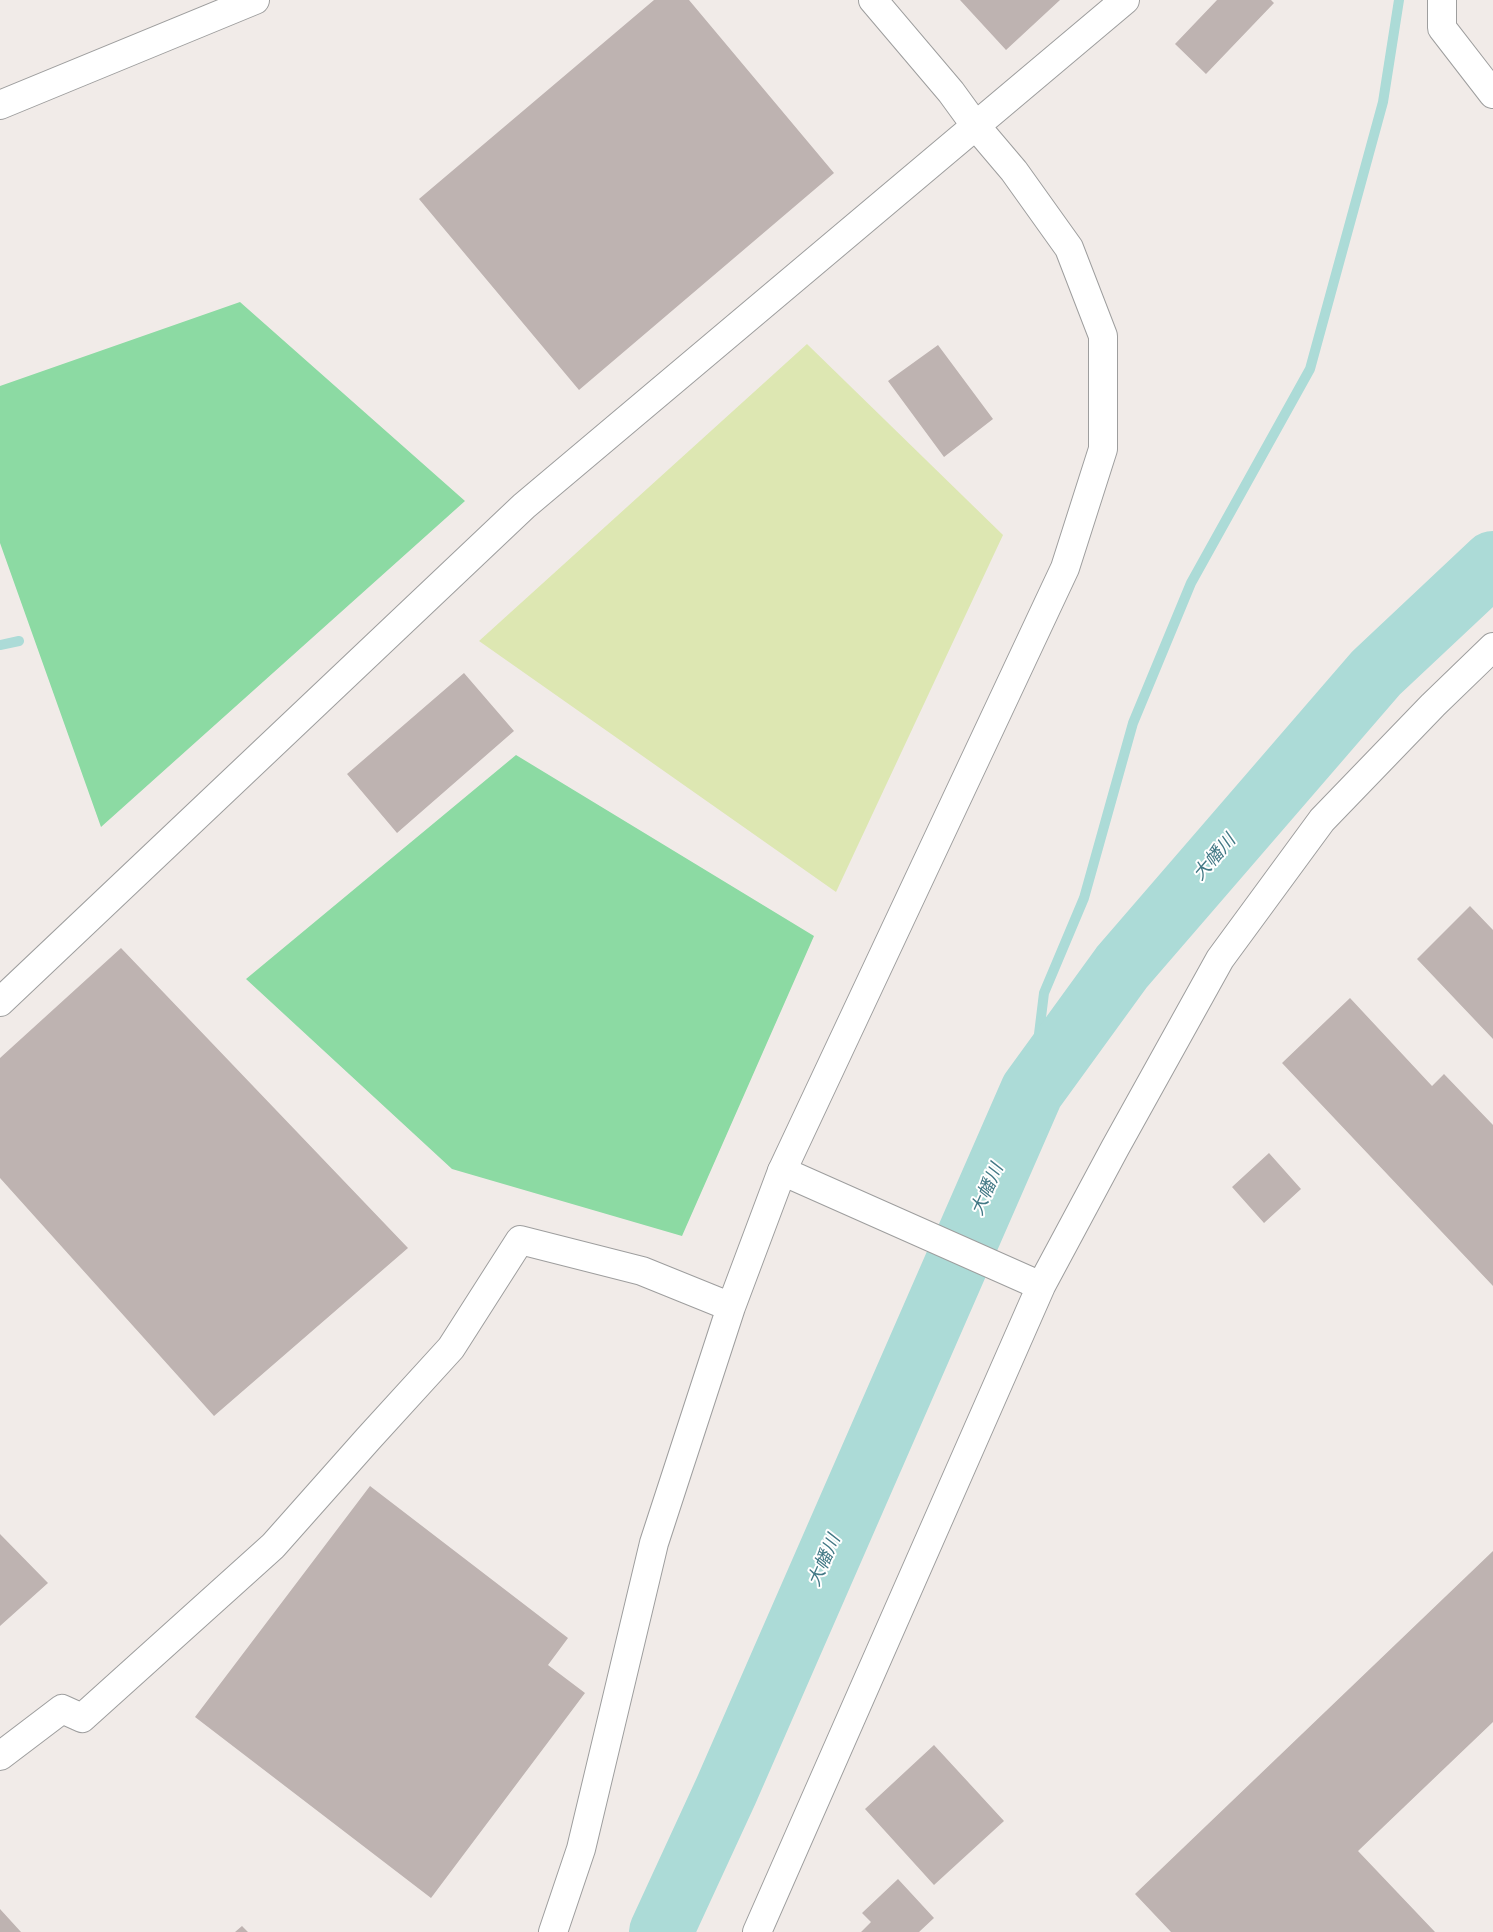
<!DOCTYPE html>
<html>
<head>
<meta charset="utf-8">
<style>
	body { margin:0 }
	canvas { display:block; background:#f1ebe8 }
</style>
</head>
<body>
<canvas width="1493" height="1932"></canvas>
<script>
const ctx = document.querySelector('canvas').getContext('2d');
ctx.lineJoin = 'round';
function fill(path, color) {
  ctx.fillStyle = color;
  ctx.fill(path, 'evenodd');
}
function shape(rows) {
  const path = new Path2D();
  for (const r of rows) {
    path.moveTo(r[0], r[1]);
    for (let i = 2; i < r.length; i += 2) path.lineTo(r[i], r[i + 1]);
  }
  return path;
}
function stroke(path, color, width, dash) {
  ctx.strokeStyle = color;
  ctx.lineWidth = width;
  ctx.lineCap = dash ? 'butt' : 'round';
  ctx.setLineDash(dash || []);
  ctx.stroke(path);
}
function label(font, color, halo, rows, align = 'center') {
  ctx.font = font + ' "Sofia Sans Condensed","Noto Sans JP",sans-serif';
  ctx.lineWidth = 4;
  ctx.setLineDash([]);
  ctx.textBaseline = 'middle';
  ctx.strokeStyle = halo;
  ctx.fillStyle = color;
  for (const [text, x, y, turn = 0] of rows) {
    ctx.save();
    ctx.translate(x, y);
    ctx.rotate((+turn || 0) * Math.PI / 180);
    ctx.textAlign = isNaN(turn) ? turn : align;
    if (halo) ctx.strokeText(text, 0, 0);
    ctx.fillText(text, 0, 0);
    ctx.restore();
  }
}
fill(shape([
	[807,344,1003,535,836,892,479,641]
]), '#dde7b2');
fill(shape([
	[240,302,465,501,101,827,0,543,0,386],
	[516,755,814,936,682,1236,452,1169,246,979]
]), '#8cdaa3');
stroke(shape([
	[0,645,19,641],
	[1032,1091,1044,993,1084,898,1133,723,1191,583,1310,369,1383,102,1399,0]
]), '#acdbd7', 10);
stroke(shape([
	[661,1932,726,1791,1032,1091,1122,967,1376,673,1493,563]
]), '#acdbd7', 64);
fill(shape([
	[654,0,689,0,834,173,579,390,419,199],
	[960,0,1060,0,1006,50],
	[1217,0,1271,0,1274,3,1206,74,1175,44],
	[938,345,993,419,944,457,888,381],
	[464,673,514,731,397,833,347,774],
	[1470,906,1493,930,1493,1039,1417,959],
	[121,948,408,1248,214,1416,0,1178,0,1058],
	[1350,998,1432,1086,1444,1074,1493,1125,1493,1286,1282,1063],
	[1269,1153,1301,1189,1264,1223,1232,1187],
	[370,1486,568,1638,548,1665,585,1693,431,1898,195,1717],
	[0,1534,48,1583,0,1626],
	[1493,1551,1493,1722,1358,1851,1435,1932,1171,1932,1135,1894],
	[934,1745,1004,1821,934,1885,865,1809],
	[898,1879,934,1918,919,1932,861,1932,871,1922,862,1913],
	[0,1909,21,1932,0,1932],
	[242,1926,248,1932,235,1932]
]), '#beb3b1');
const minor = shape([
	[1442,0,1442,28,1493,94],
	[0,105,255,0],
	[0,1756,62,1709,82,1718,273,1546,368,1439,451,1348,520,1240,642,1271,731,1307],
	[553,1932,581,1849,654,1543,731,1307,782,1171,1065,568,1103,449,1103,336,1069,248,1014,171,975,125,951,92,873,0]
]);
const tertiary = shape([
	[0,1002,524,506,1125,0],
	[782,1171,1041,1286],
	[757,1932,1041,1286,1115,1148,1220,959,1322,820,1433,705,1493,647]
]);
stroke(minor, '#9e9e9e', 30);
stroke(tertiary, '#9e9e9e', 30);
stroke(minor, '#fff', 28);
stroke(tertiary, '#fff', 28);
label('italic 18px', '#427885', '#fff', [
	["大幡川",1215,858,-49],
	["大幡川",988,1190,-66],
	["大幡川",825,1561,-66]
]);
</script>
</body>
</html>
